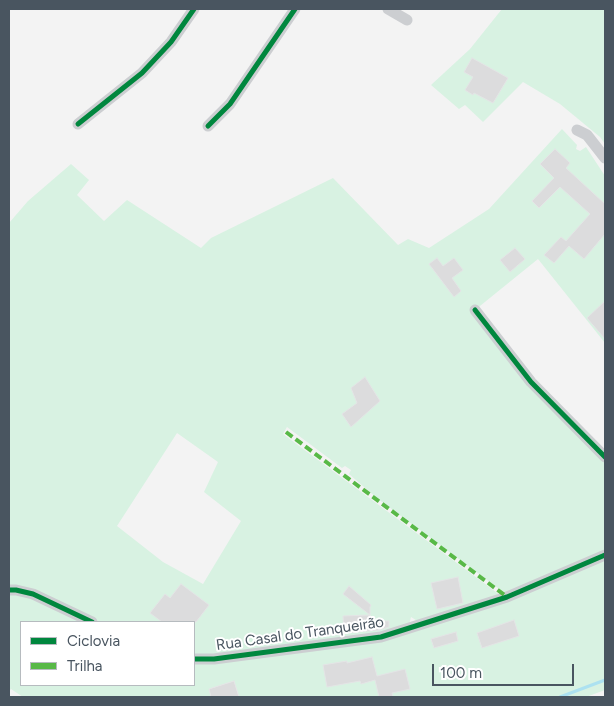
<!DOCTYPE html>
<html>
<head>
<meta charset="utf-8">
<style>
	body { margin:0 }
	#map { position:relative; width:614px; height:706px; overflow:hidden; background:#f3f3f3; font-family:Figtree,sans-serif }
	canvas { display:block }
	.frame { position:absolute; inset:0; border:10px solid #495560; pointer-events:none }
	.legend { position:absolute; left:20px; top:621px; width:175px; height:65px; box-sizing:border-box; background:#fff; border:1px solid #b6bbbf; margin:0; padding:6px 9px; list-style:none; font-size:15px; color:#495560 }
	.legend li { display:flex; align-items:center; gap:10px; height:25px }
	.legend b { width:25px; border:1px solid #b6bbbf }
	.scale { position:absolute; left:432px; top:664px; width:142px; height:22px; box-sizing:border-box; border:2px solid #495560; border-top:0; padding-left:6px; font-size:15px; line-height:18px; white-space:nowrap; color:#495560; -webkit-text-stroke:4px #fff; paint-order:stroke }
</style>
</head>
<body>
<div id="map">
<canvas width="614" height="706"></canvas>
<div class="frame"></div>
<ul class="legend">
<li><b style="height:6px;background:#00873e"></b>Ciclovia</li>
<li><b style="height:6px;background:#58b947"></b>Trilha</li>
</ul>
<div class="scale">100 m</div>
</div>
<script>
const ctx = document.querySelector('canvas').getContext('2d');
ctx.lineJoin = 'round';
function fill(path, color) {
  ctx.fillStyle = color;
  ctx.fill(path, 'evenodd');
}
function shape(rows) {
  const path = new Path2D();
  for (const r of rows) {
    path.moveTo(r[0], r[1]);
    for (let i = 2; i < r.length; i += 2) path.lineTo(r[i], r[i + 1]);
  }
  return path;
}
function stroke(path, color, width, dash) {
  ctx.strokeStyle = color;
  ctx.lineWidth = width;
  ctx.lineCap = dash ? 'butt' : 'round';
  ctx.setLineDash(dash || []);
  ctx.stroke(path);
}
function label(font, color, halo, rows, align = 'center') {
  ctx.font = font + ' Figtree,sans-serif';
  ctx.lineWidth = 4;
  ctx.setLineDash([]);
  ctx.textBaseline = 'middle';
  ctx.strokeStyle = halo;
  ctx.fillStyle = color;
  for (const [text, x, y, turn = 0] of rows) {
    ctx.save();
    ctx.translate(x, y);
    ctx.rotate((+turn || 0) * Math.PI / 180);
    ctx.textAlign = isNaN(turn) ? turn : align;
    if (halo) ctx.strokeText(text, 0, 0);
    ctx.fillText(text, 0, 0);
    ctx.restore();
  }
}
fill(shape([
	[502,9,605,9,605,144,600,137,560,104,523,82,483,122,465,105,459,109,431,85,470,49],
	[562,129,577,145,576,149,580,151,586,147,605,176,605,343,538,259,475,310,605,460,605,552,506,594,378,499,349,474,351,470,345,466,342,468,287,427,283,434,500,595,419,622,411,617,409,625,389,633,194,658,194,622,94,622,9,589,9,223,28,201,71,164,89,180,77,195,104,221,127,200,201,248,211,238,333,178,398,245,408,239,429,248,489,209],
	[177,433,218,462,204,492,241,521,203,584,163,562,117,526],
	[605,558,605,690,586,697,239,697,234,681,209,689,211,697,23,697,11,689,9,691,9,591,16,591,86,622,21,622,21,685,194,685,194,661,365,643]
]), '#d8f2e2');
stroke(shape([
	[560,697,605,680]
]), '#ace1f0', 3);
const building = shape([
	[472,58,508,78,493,103,474,93,473,95,465,90,473,77,464,72,472,58],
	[555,149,570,163,566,168,605,204,605,234,584,259,569,246,554,263,544,255,561,237,566,241,590,214,560,187,539,208,532,201,554,178,540,164,555,149],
	[515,248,525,259,510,272,500,260,515,248],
	[437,258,443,266,454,258,463,270,452,278,461,291,454,297,429,264,437,258],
	[605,301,605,339,587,318,605,301],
	[365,377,380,401,351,427,342,414,357,403,351,388,365,377],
	[458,577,463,603,437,609,431,583,458,577],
	[181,584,209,605,196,622,162,622,150,613,165,594,170,598,181,584],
	[349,586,371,605,370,607,370,621,389,621,389,627,379,630,344,633,343,616,370,615,343,594,349,586],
	[514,620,519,636,482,648,477,633,514,620],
	[456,632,458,641,434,648,431,639,456,632],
	[372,657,377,676,405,669,410,689,392,693,393,697,379,697,375,680,361,684,360,681,327,687,323,665,347,661,347,663,372,657],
	[234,681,239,697,211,697,209,689,234,681]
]);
fill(building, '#dcdcdd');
stroke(building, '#e4e5e6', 1);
stroke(shape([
	[388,9,407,20],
	[78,124,142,73,171,42,194,9],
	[208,126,230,104,295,9],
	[577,130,587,135,605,158],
	[475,310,531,382,605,457],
	[9,590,16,590,33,594,92,622],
	[194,659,214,659,381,637,507,597,605,555]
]), '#ccced1', 11);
stroke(shape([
	[286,432,507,597]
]), '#58b947', 4, [8, 4]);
stroke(shape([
	[78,124,142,73,171,42,194,9],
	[208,126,230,104,295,9],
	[475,310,531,382,605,457],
	[9,590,16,590,33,594,92,622],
	[194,659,214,659,381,637,507,597,605,555]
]), '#00873e', 5);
label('15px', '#495560', '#fff', [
	["Rua Casal do Tranqueirão",300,634,-8]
]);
</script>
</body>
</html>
